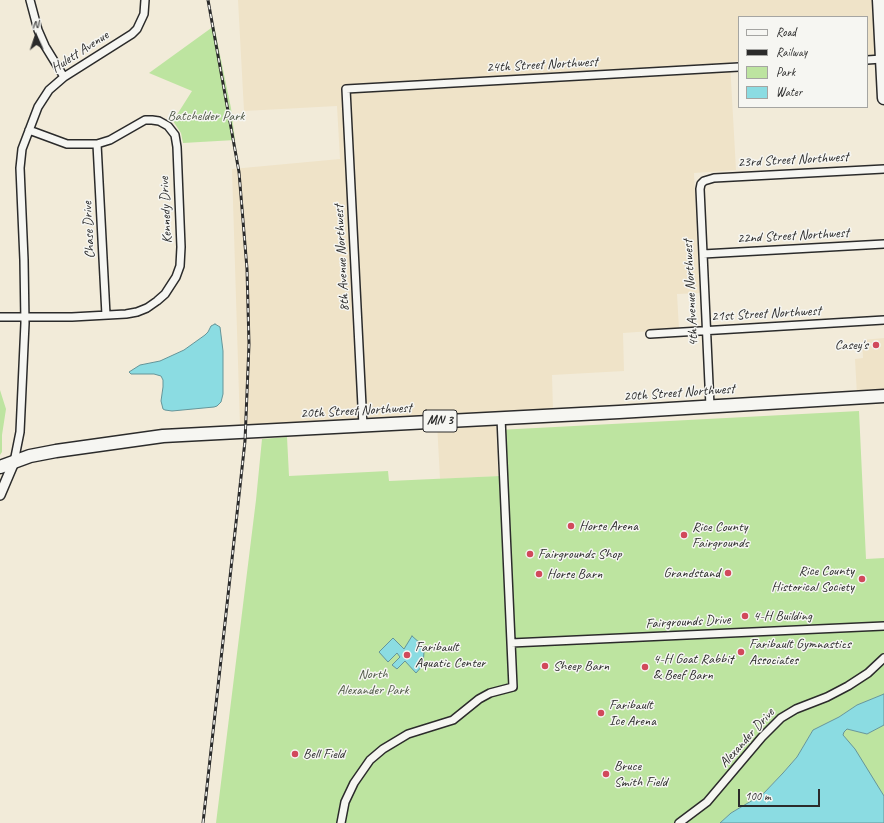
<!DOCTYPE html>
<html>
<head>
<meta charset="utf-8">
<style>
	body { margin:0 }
	#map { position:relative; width:884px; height:823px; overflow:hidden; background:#f2ebd9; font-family:Caveat,sans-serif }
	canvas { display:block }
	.legend { position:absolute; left:738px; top:16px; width:130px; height:92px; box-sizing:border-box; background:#f6f6f2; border:1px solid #a5a5a2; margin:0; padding:5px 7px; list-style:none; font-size:12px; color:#2b2b2b }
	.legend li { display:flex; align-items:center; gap:8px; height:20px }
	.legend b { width:20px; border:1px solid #a5a5a2 }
	.north { position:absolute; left:16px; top:16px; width:40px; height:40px; -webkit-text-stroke:3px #f6f6f2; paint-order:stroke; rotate:357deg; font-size:11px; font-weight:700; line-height:16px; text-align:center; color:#2b2b2b }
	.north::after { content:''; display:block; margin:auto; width:14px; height:18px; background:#2b2b2b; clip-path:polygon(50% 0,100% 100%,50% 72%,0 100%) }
	.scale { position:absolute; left:738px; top:789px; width:82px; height:18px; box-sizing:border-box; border:2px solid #2b2b2b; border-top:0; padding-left:5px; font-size:12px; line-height:14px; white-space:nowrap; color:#2b2b2b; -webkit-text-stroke:3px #f6f6f2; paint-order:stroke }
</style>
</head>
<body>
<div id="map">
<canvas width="884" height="823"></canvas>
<ul class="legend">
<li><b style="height:5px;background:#f6f6f2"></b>Road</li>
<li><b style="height:5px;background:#2b2b2b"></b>Railway</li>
<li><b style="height:11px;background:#bde4a0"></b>Park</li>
<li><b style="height:11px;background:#8bdce2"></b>Water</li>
</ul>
<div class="north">N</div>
<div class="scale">100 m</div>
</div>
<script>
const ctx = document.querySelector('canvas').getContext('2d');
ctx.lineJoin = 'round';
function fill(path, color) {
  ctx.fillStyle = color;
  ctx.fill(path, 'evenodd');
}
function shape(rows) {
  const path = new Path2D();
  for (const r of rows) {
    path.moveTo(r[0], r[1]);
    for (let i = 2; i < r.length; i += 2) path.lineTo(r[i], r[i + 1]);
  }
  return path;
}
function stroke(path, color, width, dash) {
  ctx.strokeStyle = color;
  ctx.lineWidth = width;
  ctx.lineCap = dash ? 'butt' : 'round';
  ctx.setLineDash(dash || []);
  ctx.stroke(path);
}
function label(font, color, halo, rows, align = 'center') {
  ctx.font = font + ' Caveat,sans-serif';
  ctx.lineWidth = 3;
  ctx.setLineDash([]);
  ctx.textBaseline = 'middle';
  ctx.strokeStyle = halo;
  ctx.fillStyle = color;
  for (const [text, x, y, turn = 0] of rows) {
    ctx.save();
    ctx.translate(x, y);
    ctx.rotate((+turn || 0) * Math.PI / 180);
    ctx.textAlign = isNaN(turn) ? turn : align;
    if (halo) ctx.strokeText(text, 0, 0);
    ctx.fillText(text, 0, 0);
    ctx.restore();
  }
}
fill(shape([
	[238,0,877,0,879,55,867,55,867,17,739,17,739,61,730,62,736,170,694,173,700,293,677,294,679,329,623,333,624,371,552,375,553,410,240,427,232,169,340,159,337,106,244,111],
	[884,338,884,393,857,395,855,359,863,358,862,340],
	[496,420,498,476,440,479,437,423]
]), '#efe3c8');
fill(shape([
	[214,26,231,108,235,140,183,143,181,133,173,121,192,91,149,73],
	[0,390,6,409,2,435,2,452,0,455],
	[859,411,866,559,884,558,884,694,857,705,839,717,813,730,797,757,783,773,763,794,731,813,720,823,216,823,256,500,262,439,287,437,289,476,388,471,389,481,500,476,498,430],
	[884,725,884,796,843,735,844,732,847,729,867,734]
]), '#bde4a0');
const water = shape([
	[215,324,220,327,223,351,223,394,221,402,217,406,214,407,172,411,165,410,163,409,161,401,163,387,163,380,161,376,154,374,131,374,129,372,140,365,160,361,184,350,205,335,208,332,211,326,215,324],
	[412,636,421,644,424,652,423,665,416,673,405,661,397,669,392,665,400,657,397,653,388,662,379,652,393,638,404,649,412,636],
	[884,694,884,725,867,734,847,729,844,732,843,735,855,749,884,796,884,823,720,823,731,813,763,794,783,773,797,757,813,730,839,717,857,705,884,694]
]);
fill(water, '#8bdce2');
stroke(water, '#659599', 1);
const street = shape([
	[30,0,38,30,45,46,64,77],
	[867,60,882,59],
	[97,144,106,315],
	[703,254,884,244],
	[0,317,72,317,126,314,137,312,147,308,157,301,165,294,176,277,180,266,181,247,177,147,175,135,168,126,159,121,152,120,145,120,110,140,97,144,67,144,29,130],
	[650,334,884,320],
	[710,406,700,189,701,184,704,181,714,178,884,169],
	[363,426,346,89,739,67],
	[14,462,20,432,25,323,24,260,20,168,22,149,38,107,49,90,64,77,132,34,137,29,144,14,145,0],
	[511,643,884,626],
	[341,823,345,802,354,783,370,760,383,749,408,734,453,720,479,699,490,693,513,687,501,418],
	[679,823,707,802,762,737,781,718,796,709,827,697,848,686,868,673,884,658]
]);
const secondary = shape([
	[0,495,14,462]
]);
const highway = shape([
	[879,0,884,98],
	[0,467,30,456,56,451,163,436,619,412,884,396]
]);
stroke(street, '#2b2b2b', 10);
stroke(secondary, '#2b2b2b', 12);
stroke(highway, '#2b2b2b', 15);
stroke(street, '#f6f6f2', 7);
stroke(secondary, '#f6f6f2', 9);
stroke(highway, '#f6f6f2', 12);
const rail = shape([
	[203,823,245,441,249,344,247,269,239,172,208,0]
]);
stroke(rail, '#2b2b2b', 3);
stroke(rail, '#f6f6f2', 1.5, [4.5]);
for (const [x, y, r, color] of [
	[876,345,4,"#d1495b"],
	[571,526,4,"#d1495b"],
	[684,535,4,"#d1495b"],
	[530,554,4,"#d1495b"],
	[728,573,4,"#d1495b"],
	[539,574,4,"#d1495b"],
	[862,579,4,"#d1495b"],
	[745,616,4,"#d1495b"],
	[741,652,4,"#d1495b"],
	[407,655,4,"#d1495b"],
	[545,666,4,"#d1495b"],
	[645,667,4,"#d1495b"],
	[601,713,4,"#d1495b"],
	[295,754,4,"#d1495b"],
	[606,774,4,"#d1495b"]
]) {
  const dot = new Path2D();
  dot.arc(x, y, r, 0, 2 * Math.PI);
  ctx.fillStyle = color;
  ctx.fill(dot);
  stroke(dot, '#f6f6f2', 1.5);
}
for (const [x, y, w] of [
	[440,421,34]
]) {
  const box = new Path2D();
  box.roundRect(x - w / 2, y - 11, w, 22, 3);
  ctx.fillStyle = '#f6f6f2';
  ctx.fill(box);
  stroke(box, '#2b2b2b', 1);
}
label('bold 13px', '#2b2b2b', null, [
	["MN 3",440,421]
]);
label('14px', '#2b2b2b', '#f6f6f2', [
	["Hulett Avenue",80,52,-33],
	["24th Street Northwest",542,65,-3],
	["23rd Street Northwest",793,160,-3],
	["Kennedy Drive",166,210,-93],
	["Chase Drive",89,230,-93],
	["22nd Street Northwest",793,236,-3],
	["8th Avenue Northwest",342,258,-93],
	["4th Avenue Northwest",691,293,-93],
	["21st Street Northwest",766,314,-3],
	["20th Street Northwest",679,393,-4],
	["20th Street Northwest",356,411,-3],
	["Fairgrounds Drive",688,622,-3],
	["Alexander Drive",747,738,-48]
]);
label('14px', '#505948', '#f6f6f2', [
	["Batchelder Park",206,116],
	["North",373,674],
	["Alexander Park",373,690]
]);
label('14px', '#2b2b2b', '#f6f6f2', [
	["Casey's",868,345,"right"],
	["Horse Arena",579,526],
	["Rice County",692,527],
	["Fairgrounds",692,543],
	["Fairgrounds Shop",538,554],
	["Rice County",854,571,"right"],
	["Historical Society",854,587,"right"],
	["Grandstand",720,573,"right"],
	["Horse Barn",547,574],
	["4-H Building",753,616],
	["Faribault Gymnastics",749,644],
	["Associates",749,660],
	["Faribault",415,647],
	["Aquatic Center",415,663],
	["4-H Goat Rabbit",653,659],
	["& Beef Barn",653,675],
	["Sheep Barn",553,666],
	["Faribault",609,705],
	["Ice Arena",609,721],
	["Bell Field",303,754],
	["Bruce",614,766],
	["Smith Field",614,782]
], 'left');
</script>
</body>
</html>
